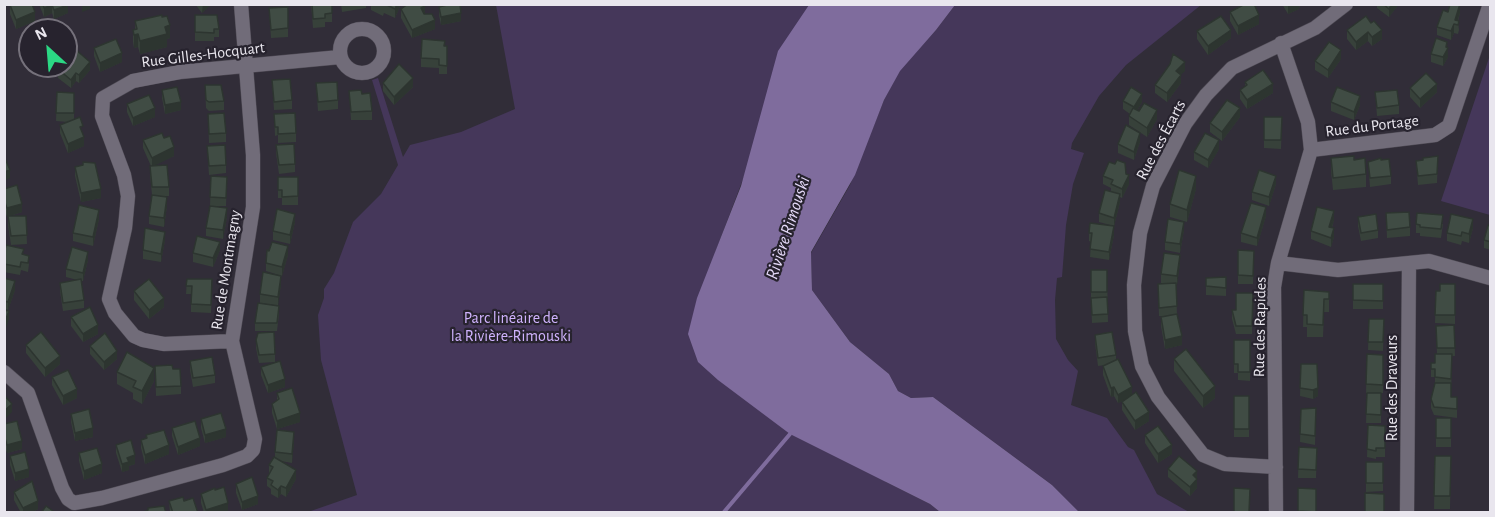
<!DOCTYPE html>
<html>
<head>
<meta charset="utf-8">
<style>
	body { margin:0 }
	#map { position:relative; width:1495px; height:517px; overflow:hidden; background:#312d38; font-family:"Alegreya Sans",sans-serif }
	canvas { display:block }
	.frame { position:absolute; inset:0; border:6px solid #e9e6ee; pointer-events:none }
	.north { position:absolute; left:18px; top:18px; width:60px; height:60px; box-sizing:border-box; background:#27232e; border:2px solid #75717b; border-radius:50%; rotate:334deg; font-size:16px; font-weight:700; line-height:24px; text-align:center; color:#e9e6ee }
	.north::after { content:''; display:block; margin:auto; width:21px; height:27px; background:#2bd884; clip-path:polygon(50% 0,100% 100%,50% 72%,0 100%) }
</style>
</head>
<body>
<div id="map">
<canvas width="1495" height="517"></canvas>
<div class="frame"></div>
<div class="north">N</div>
</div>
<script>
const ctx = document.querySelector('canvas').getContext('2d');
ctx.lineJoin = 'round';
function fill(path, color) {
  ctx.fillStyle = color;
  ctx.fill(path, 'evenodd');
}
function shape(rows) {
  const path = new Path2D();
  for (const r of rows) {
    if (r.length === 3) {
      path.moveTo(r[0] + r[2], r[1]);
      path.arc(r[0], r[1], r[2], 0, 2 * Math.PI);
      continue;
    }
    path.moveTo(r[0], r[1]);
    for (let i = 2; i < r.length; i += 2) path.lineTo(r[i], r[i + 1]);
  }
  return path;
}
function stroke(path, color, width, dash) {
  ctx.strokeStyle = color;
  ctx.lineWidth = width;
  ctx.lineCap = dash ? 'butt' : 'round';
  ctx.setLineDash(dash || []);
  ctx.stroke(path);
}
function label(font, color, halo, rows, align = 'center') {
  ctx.font = font + ' "Alegreya Sans",sans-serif';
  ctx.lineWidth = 4.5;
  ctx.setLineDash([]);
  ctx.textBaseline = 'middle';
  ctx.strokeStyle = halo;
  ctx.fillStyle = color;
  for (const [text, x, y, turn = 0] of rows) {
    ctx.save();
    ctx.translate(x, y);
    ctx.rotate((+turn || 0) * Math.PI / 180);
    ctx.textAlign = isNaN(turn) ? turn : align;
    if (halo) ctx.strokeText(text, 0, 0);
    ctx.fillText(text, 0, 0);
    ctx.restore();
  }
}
fill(shape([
	[496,5,809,5,715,253,886,482,930,504,940,512,308,512,357,495,321,360,318,315,324,298,324,289,334,273,353,222,381,194,398,165,372,80,378,78,403,157,410,145,461,132,515,109],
	[955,5,1201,5,1126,65,1099,96,1072,143,1071,149,1084,153,1073,184,1066,225,1062,277,1057,278,1055,300,1056,339,1068,360,1078,371,1071,405,1107,418,1128,447,1134,450,1157,494,1189,512,1079,512,1052,485,933,397,911,398,898,391,889,374,850,342,812,290,811,253,850,185,884,100,899,71,936,30],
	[1490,55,1490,215,1441,201]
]), '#45375a');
fill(shape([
	[809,5,955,5,936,30,900,71,884,100,855,175,811,252,812,290,850,342,889,374,898,391,911,398,933,397,1052,485,1079,512,940,512,930,504,790,434,718,380,698,362,688,334,697,298,741,186,778,51]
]), '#7f6c9d');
stroke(shape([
	[724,512,790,434]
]), '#7f6c9d', 4);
const street = shape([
	[362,51,22],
	[1311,150,1435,135,1449,126,1490,4],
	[1278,263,1338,270,1429,261,1490,278],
	[232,341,164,344,143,340,134,336,115,313,109,299,125,228,128,196,124,175,102,116,103,98,133,81,180,72,340,57],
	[4,372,28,393,62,488,68,499,74,503,102,498,223,465,247,456,253,450,255,439,232,341,253,207,253,155,241,4],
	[1276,467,1225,464,1203,455,1158,397,1142,366,1135,331,1134,285,1140,233,1153,186,1185,124,1206,95,1232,68,1315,28,1346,4],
	[1276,512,1274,287,1278,263,1311,150,1308,122,1281,43],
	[1407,512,1409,263]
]);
stroke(street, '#4f4b55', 15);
stroke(street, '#716c79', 14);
fill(shape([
	[39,4,68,4,68,13,54,19,52,13,44,17],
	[195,4,212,4,202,13],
	[311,4,332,4,332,22,325,22,325,27,313,28],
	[341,4,366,4,366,8,342,12],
	[371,4,401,4,395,18,384,13,383,16,371,10],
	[1282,4,1300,4,1299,9,1288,14],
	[1377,4,1399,4,1389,17,1377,8],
	[10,5,35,21,16,29,10,14],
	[288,7,288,37,271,38,269,8],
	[439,7,461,21,441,25,439,15],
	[401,9,425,14,435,29,412,38,401,18],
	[1230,12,1259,24,1238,35,1230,21],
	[1448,12,1460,13,1458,21,1459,30,1458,34,1454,33,1451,40,1437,35,1437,27],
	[195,15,219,29,219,37,214,37,214,41,195,41],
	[135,21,170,38,167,39,167,47,140,54,138,47,134,48,133,42,133,30,135,29],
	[1371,23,1382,39,1372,46,1368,41,1356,50,1347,39,1347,30],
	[1197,31,1231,38,1208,55,1197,39],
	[445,46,447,46,447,74,439,74,439,68,421,67,421,58],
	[94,48,122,62,100,72,94,56],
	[1447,48,1448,57,1443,66,1431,62,1431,54],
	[1341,59,1328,78,1315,70,1315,61],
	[58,69,90,70,79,83,76,81,71,88,58,78],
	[1185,71,1181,74,1181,83,1167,102,1155,93,1155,85],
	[272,80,292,100,292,109,274,110],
	[1245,82,1273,93,1247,109,1240,99,1240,90,1245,86],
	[316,83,338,100,338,109,318,111],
	[383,83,413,87,394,105,383,91],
	[205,85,224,101,224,110,209,111,206,108],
	[1410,88,1437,92,1420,108,1410,97],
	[162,90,181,110,165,114,162,98],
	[349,91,362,94,372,111,372,120,351,120],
	[57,92,74,93,74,119,84,146,68,153,60,133,60,125,68,122,56,121],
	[1375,92,1399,105,1399,114,1377,116],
	[1123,101,1142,102,1137,111,1157,119,1147,137,1129,125,1129,116,1130,114,1123,109],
	[1331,102,1360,105,1354,120,1331,111],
	[127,104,155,117,133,126,127,112],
	[208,114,226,133,226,142,209,143],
	[274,114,296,133,296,142,278,143,278,135,275,136],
	[1240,117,1222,141,1210,132,1210,123],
	[1264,117,1282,117,1281,149,1264,148],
	[164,138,174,156,153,166,169,187,169,196,155,196,167,206,164,227,149,224,149,216,152,195,150,175,150,166,151,166,143,148,143,140],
	[1140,142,1134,160,1118,153,1118,144],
	[276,145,295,164,295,172,279,174,276,153],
	[207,146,226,165,226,173,209,175],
	[1219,149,1208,168,1194,160,1194,152],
	[1438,156,1437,183,1418,185,1416,161,1423,160],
	[1331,158,1354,160,1366,174,1366,187,1333,190,1331,171],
	[1381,160,1391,176,1391,184,1370,187,1368,162],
	[83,162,101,198,81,202,75,176,75,167,83,166],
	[1126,174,1129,184,1122,198,1120,197,1120,202,1114,226,1099,222,1099,213,1111,192,1111,188,1103,184,1103,176],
	[211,176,227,177,226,206,210,206],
	[278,177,298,177,298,205,282,205,282,198,278,198],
	[1276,184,1269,206,1252,200,1252,192],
	[4,189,22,212,7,217,4,208],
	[1196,189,1187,222,1170,217,1170,204],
	[1386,213,1410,227,1410,236,1387,238],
	[8,216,26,216,27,244,11,245,8,225],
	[1266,216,1257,246,1241,242,1241,233],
	[227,217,223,239,206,236,206,228],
	[1358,217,1378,230,1378,238,1361,241,1358,226],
	[99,219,93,246,73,241,73,233],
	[1334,220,1332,228,1334,237,1331,247,1311,239,1311,231],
	[295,222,290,244,273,240,273,231],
	[1416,224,1443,224,1441,238,1420,236,1420,233,1416,233],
	[1491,226,1491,250,1484,248,1484,240],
	[1473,228,1469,243,1462,241,1461,245,1447,241,1447,233],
	[1184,230,1180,253,1165,250,1165,242],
	[1089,233,1114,235,1109,260,1090,257,1091,242,1089,241],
	[165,240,161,262,143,259,143,250],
	[220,250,213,267,193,262,193,253],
	[1238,250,1254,251,1253,284,1238,284],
	[269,251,288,255,282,276,266,271,266,263],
	[4,254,24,255,29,264,28,272,21,270,20,275,4,272],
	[88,260,83,281,81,281,84,300,84,308,63,311,60,291,60,283,77,280,66,277,66,269],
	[1180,263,1177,285,1176,285,1177,315,1182,345,1165,349,1161,326,1161,317,1168,316,1159,316,1158,284,1168,284,1161,283,1161,274],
	[1091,270,1107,270,1108,322,1092,323,1091,301],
	[1226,277,1226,296,1206,295,1206,278],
	[4,278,15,290,8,310,4,309],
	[187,279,212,288,211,313,191,312,191,294,186,294],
	[281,284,278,305,279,314,277,331,255,331,255,323,274,305,260,303,260,294],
	[1353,284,1383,284,1383,309,1353,309],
	[1455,284,1455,324,1435,323,1436,291,1440,291],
	[1304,290,1329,292,1329,312,1324,312,1323,337,1307,337,1307,327,1303,327],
	[134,291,164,307,149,319,134,300],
	[1253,293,1252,334,1236,334,1232,319,1232,310,1236,310],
	[71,317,98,334,83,342,71,326],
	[1369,319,1384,319,1383,351,1368,350],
	[1454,325,1455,356,1452,356,1451,397,1457,397,1457,418,1434,415,1431,408,1431,399,1435,383,1435,377,1431,377,1431,363,1435,363,1437,354,1436,326],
	[1095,335,1116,355,1116,360,1132,395,1149,421,1135,430,1122,410,1122,402,1126,399,1118,403,1114,396,1111,397,1103,375,1103,366,1106,365,1098,366,1095,343],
	[256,340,275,354,275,362,259,363,256,348],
	[1234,340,1250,340,1250,381,1238,380,1238,373,1234,373],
	[26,345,60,364,45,377,26,353],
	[90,346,117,359,104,370,90,354],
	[1367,354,1383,355,1383,393,1366,393],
	[1174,359,1215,398,1203,408,1174,371],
	[190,361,215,375,215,383,193,387,190,370],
	[1301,364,1318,396,1313,399,1300,396],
	[155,366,173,369,181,386,181,394,156,396],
	[261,367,285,387,268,393,261,375],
	[117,372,154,381,142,404,133,399,133,393,117,384],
	[52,377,77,398,63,405,52,385],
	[277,393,300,422,277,429,272,413,272,404,277,401],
	[1367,393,1381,393,1381,423,1366,423],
	[1234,396,1249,396,1249,437,1234,437],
	[1316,408,1315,445,1300,442,1301,409],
	[71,414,93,437,75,441,71,422],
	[1436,418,1451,418,1451,447,1436,447],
	[201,419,226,437,205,443,201,428],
	[4,424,22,449,7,453,4,443],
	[1368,425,1385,426,1385,457,1376,457,1376,459,1367,457],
	[172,428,200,446,178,455,172,436],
	[146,435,169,454,145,464,141,448,141,440,146,438],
	[1145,435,1172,454,1158,463,1145,443],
	[294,441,292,463,281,461,296,479,286,497,281,494,278,498,271,494,271,489,267,486,267,478,269,474,269,465,275,458,275,452],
	[116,445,135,464,129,466,129,470,122,472,116,453],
	[1299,447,1317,448,1316,478,1298,478],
	[79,453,102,473,84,480,79,461],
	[10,456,29,477,15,481,10,465],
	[1435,456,1451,456,1450,509,1434,509],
	[1366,462,1383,462,1383,491,1366,492],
	[1168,469,1197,479,1197,488,1190,496,1168,477],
	[236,484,258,504,242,510,236,493],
	[14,492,38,509,31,513,21,513,14,500],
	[201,494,228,512,204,513,201,503],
	[169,501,184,501,198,513,170,513]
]), '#37413a');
fill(shape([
	[82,4,90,4,90,9,82,12],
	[203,4,212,4,202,13],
	[397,4,401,4,395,18,395,9],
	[1290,4,1300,4,1299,9,1288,14,1288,6],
	[1392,4,1399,4,1389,17,1389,9],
	[1460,4,1460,13,1456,25,1455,20],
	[52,5,52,13,44,17,44,8],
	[68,5,68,13,54,19,54,10],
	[425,6,425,14,421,16,421,8],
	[35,12,35,21,16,29,16,20],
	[461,13,461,21,441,25,441,17],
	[1259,15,1259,24,1238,35,1238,26],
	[435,20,435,29,412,38,412,30],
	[1454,24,1454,33,1451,40,1451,31],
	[170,25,170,38,167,39,167,47,140,54,140,41,165,27],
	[1231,30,1231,38,1208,55,1208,46],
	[1382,30,1382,39,1372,46,1372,37],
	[1368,32,1368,41,1356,50,1356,42],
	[138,34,138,47,134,48,134,35],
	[1447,42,1448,57,1443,66,1443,57],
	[1341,50,1341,59,1328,78,1328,70],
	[122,53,122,62,100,72,100,63],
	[90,62,90,70,79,83,79,75],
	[1185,62,1185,71,1176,79,1176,71],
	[76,73,76,81,71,88,71,80],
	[1181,75,1181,83,1167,102,1167,93],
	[413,78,413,87,394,105,394,97],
	[1273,84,1273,93,1247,109,1247,100],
	[1437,84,1437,92,1420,108,1420,99],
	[1142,94,1142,102,1134,116,1134,107],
	[1360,96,1360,105,1354,120,1354,112],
	[181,102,181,110,165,114,165,105],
	[155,108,155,117,133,126,133,118],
	[1240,108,1240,117,1222,141,1222,132],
	[1157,110,1157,119,1147,137,1147,128],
	[1140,133,1140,142,1134,160,1134,152],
	[84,137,84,146,68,153,68,144],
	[1219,140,1219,149,1208,168,1208,160],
	[174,147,174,156,152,167,152,158],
	[10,170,10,178,4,181,4,172],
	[1129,175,1129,184,1122,198,1122,189],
	[1196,176,1196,189,1187,222,1187,210],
	[1276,176,1276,184,1269,206,1269,197],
	[101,189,101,198,81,202,81,193],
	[1120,194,1120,202,1114,226,1114,218],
	[167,197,167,206,164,227,164,218],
	[22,204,22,212,7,217,7,208],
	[1266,207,1266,216,1257,246,1257,238],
	[227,208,227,217,223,239,223,230],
	[99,210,99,219,93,246,93,237],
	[1334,211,1334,220,1329,236,1329,227],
	[295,214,295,222,290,244,290,235],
	[1473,219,1473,228,1469,243,1469,234],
	[1184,222,1184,230,1180,253,1180,244],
	[1114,226,1114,235,1109,260,1109,252],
	[1334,228,1334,237,1331,247,1331,238],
	[165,232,165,240,161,262,161,254],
	[220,242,220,250,213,267,213,258],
	[288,246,288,255,282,276,282,267],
	[88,252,88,260,83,281,83,273],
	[1180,255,1180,263,1177,285,1177,276],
	[281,276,281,284,278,306,278,297],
	[15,281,15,290,8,310,8,302],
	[164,298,164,307,149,319,149,310],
	[9,311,9,319,4,333,4,324],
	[98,325,98,334,83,342,83,334],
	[1182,336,1182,345,1165,349,1165,340],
	[117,351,117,359,104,370,104,362],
	[60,356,60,364,45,377,45,368],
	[154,368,154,381,142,404,142,391],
	[285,379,285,387,268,393,268,385],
	[1215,386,1215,398,1203,408,1203,396],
	[1114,387,1114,396,1111,397,1111,388],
	[1132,387,1132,396,1118,403,1118,395],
	[1318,388,1318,396,1313,399,1313,390],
	[77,389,77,398,63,405,63,396],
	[12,404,12,412,4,420,4,411],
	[1149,412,1149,421,1135,430,1135,421],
	[300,413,300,422,277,429,277,421],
	[93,428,93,437,75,441,75,433],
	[226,429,226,437,205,443,205,435],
	[294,432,294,441,292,463,292,454],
	[200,438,200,446,178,455,178,447],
	[22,441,22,449,7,453,7,445],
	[169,445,169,454,145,464,145,455],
	[1172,445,1172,454,1158,463,1158,454],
	[135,455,135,464,129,466,129,470,122,472,122,464,127,458],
	[102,464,102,473,84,480,84,471],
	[29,469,29,477,15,481,15,473],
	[296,470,296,479,286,497,286,488],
	[1197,471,1197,479,1193,475],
	[1197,479,1197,488,1190,496,1190,487],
	[281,486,281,494,278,498,278,490],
	[258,496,258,504,242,510,242,502],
	[38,501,38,509,31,513,23,513,23,508],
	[228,503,228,512,206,513,206,510]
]), '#2d3530');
const building = shape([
	[12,4,32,4,35,12,16,20,10,5,12,4],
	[43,4,68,4,68,5,54,10,52,5,44,8,43,4],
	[312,4,332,4,332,13,325,14,325,18,313,19,312,4],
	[385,4,397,4,395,9,385,4],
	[408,4,424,4,425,6,421,8,424,14,432,14,435,20,412,30,401,9,408,4],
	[451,4,460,4,461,13,441,17,439,7,451,4],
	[1245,4,1254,4,1259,15,1238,26,1230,12,1245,4],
	[1383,4,1392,4,1389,9,1383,4],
	[1450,4,1460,4,1455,20,1459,21,1458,25,1454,24,1451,31,1437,27,1443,10,1448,12,1450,4],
	[288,7,288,28,271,30,269,8,288,7],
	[162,15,162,17,167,16,170,25,165,27,167,34,140,41,138,34,134,35,133,30,137,29,135,21,162,15],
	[195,15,217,15,219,29,214,29,214,33,195,32,195,15],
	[1221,16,1231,30,1208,46,1197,31,1221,16],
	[1366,16,1371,23,1374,21,1382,30,1372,37,1368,32,1356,42,1347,30,1366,16],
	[1436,38,1447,42,1446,47,1448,48,1443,57,1431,54,1436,38],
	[116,39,122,53,100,63,94,48,116,39],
	[422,39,445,41,444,46,447,46,447,66,439,65,439,59,421,58,422,39],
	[1329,42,1341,50,1328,70,1315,61,1329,42],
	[75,49,90,62,79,75,76,73,71,80,58,69,60,66,66,66,66,58,69,52,72,54,75,49],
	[1173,54,1185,62,1176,71,1181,75,1167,93,1155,85,1170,64,1173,54],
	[399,64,413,78,394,97,383,83,399,64],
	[1263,70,1273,84,1247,100,1240,90,1247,85,1245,82,1263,70],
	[1426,73,1437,84,1420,99,1410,88,1426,73],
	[290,79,292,100,274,102,272,80,290,79],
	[337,82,338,100,318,102,316,83,337,82],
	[205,85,221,85,224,101,209,102,206,100,205,85],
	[177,87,181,102,165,105,162,90,177,87],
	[1131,87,1142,94,1134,107,1123,101,1131,87],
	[1337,87,1360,96,1354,112,1331,102,1337,87],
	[361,90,362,94,370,93,372,111,351,112,349,91,361,90],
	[1397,90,1399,105,1377,108,1375,92,1397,90],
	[57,92,74,93,74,113,56,113,57,92],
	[149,95,155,108,133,118,127,104,149,95],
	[1227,100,1240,108,1222,132,1210,123,1227,100],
	[1144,103,1157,110,1147,128,1129,116,1133,108,1139,111,1144,103],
	[224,113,226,133,209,134,208,114,224,113],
	[295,113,296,133,278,134,278,127,275,127,274,114,295,113],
	[80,117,83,126,80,127,84,137,68,144,60,125,80,117],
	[1264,117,1282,117,1281,140,1264,140,1264,117],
	[1126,125,1140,133,1134,152,1118,144,1126,125],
	[162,133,164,138,170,136,174,147,152,158,143,140,162,133],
	[1205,133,1219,140,1208,160,1194,152,1205,133],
	[294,144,295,164,279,165,276,145,294,144],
	[225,145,226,165,209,166,207,146,225,145],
	[4,156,10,170,4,172,4,156],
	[1354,156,1354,160,1365,158,1366,174,1333,178,1331,158,1354,156],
	[1438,156,1437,174,1418,176,1416,161,1423,160,1423,158,1438,156],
	[1381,158,1381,160,1389,159,1391,176,1370,178,1368,162,1381,158],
	[1117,160,1125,163,1126,174,1129,175,1122,189,1111,184,1113,180,1103,176,1109,162,1115,164,1117,160],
	[83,162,95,163,101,189,81,193,75,167,83,165,83,162],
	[167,165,169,187,152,187,150,166,167,165],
	[1179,170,1196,176,1187,210,1170,204,1179,170],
	[1259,170,1276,176,1269,197,1252,192,1259,170],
	[211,176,227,177,226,198,210,197,211,176],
	[278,177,298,177,298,196,282,197,282,190,278,190,278,177],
	[17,185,22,204,7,208,4,200,4,189,17,185],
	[1105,190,1120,194,1114,218,1099,213,1105,190],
	[152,195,167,197,164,218,149,216,152,195],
	[1251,203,1266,207,1257,238,1241,233,1251,203],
	[79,205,99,210,93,237,73,233,79,205],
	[210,206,227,208,223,230,206,228,210,206],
	[1317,207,1334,211,1329,227,1334,228,1331,238,1311,231,1317,207],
	[277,209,295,214,290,235,273,231,277,209],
	[1409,212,1410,227,1387,230,1386,213,1409,212],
	[1417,213,1443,215,1441,229,1420,227,1420,225,1416,224,1417,213],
	[1376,214,1378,230,1361,233,1358,217,1376,214],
	[1451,214,1473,219,1469,234,1462,232,1461,236,1447,233,1451,214],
	[8,216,26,216,27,235,11,236,8,216],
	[1168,219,1184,222,1180,244,1165,242,1168,219],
	[1090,223,1114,226,1109,252,1090,249,1092,233,1089,233,1090,223],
	[1488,225,1491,226,1491,242,1484,240,1488,225],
	[145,228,165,232,161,254,143,250,145,228],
	[197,236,220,242,213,258,193,253,197,236],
	[272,242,288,246,282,267,266,263,267,250,269,251,272,242],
	[6,245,24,249,22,254,29,256,28,263,21,262,20,267,4,264,4,254,6,245],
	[72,247,88,252,83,273,66,269,72,247],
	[1238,250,1254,251,1253,276,1238,275,1238,250],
	[1164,253,1180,255,1177,276,1161,274,1164,253],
	[1091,270,1107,270,1107,292,1091,292,1091,270],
	[263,272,281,276,278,297,260,294,263,272],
	[1226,277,1226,288,1206,286,1206,278,1226,277],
	[4,278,15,281,8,302,4,301,4,278],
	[81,279,84,300,63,303,60,283,81,279],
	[149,279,164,298,149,310,134,291,149,279],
	[187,279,212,279,211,305,191,304,192,286,186,286,187,279],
	[1176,283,1177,306,1159,308,1158,284,1176,283],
	[1353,284,1383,284,1383,301,1353,300,1353,284],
	[1440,284,1455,284,1455,315,1435,315,1436,291,1440,291,1440,284],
	[1304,290,1329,292,1329,299,1324,299,1323,325,1307,324,1307,315,1303,315,1304,290],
	[1236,293,1253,293,1252,326,1236,326,1232,310,1236,310,1236,293],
	[1107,297,1108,314,1092,315,1091,298,1107,297],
	[258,303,279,306,277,323,255,323,258,303],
	[90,307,98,325,83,334,71,317,90,307],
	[4,310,9,311,4,324,4,310],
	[1177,314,1182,336,1165,340,1161,317,1177,314],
	[1369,319,1384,319,1383,342,1368,342,1369,319],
	[1454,325,1455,348,1437,348,1436,326,1454,325],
	[41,332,60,356,45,368,26,345,41,332],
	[274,332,275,354,259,355,256,340,258,333,274,332],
	[1112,332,1116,355,1098,358,1095,335,1112,332],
	[105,333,117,351,104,362,90,346,105,333],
	[1234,340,1250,340,1250,372,1238,372,1238,364,1234,364,1234,340],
	[1186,349,1215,386,1203,396,1174,359,1186,349],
	[127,352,154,368,142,391,133,387,136,381,117,372,127,352],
	[1367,354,1383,355,1383,385,1366,384,1367,354],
	[1435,354,1452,354,1451,379,1435,377,1435,369,1431,369,1431,363,1435,363,1435,354],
	[212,357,215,375,193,378,190,361,212,357],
	[1118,359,1132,387,1118,395,1114,387,1111,388,1103,366,1118,359],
	[280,361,285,379,268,385,261,367,280,361],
	[1301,364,1317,364,1318,388,1313,390,1300,388,1301,364],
	[172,365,173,369,180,369,181,386,156,387,155,366,172,365],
	[68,370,77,389,63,396,52,377,68,370],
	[1435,383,1451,383,1451,397,1457,397,1457,409,1434,407,1431,399,1435,383],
	[292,388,300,413,277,421,272,404,279,399,277,393,292,388],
	[1136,392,1149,412,1135,421,1122,402,1136,392],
	[1367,393,1381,393,1381,415,1366,414,1367,393],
	[4,395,12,404,4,411,4,395],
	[1234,396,1249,396,1249,429,1234,429,1234,396],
	[1316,408,1315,436,1300,434,1301,409,1316,408],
	[89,409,93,428,75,433,71,414,89,409],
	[221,413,226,429,205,435,201,419,221,413],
	[1436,418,1451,418,1451,438,1436,438,1436,418],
	[17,421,22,441,7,445,4,435,4,424,17,421],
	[195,421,200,438,178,447,172,428,195,421],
	[1368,425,1385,426,1385,448,1376,448,1376,451,1367,449,1368,425],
	[1158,426,1172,445,1158,454,1145,435,1158,426],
	[164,430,169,445,145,455,141,440,147,438,146,435,164,430],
	[277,430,294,432,292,454,275,452,277,430],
	[131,440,135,455,127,458,129,462,122,464,116,445,131,440],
	[1299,447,1317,448,1316,470,1298,469,1299,447],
	[97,448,102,464,84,471,79,453,97,448],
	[25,452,29,469,15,473,10,456,25,452],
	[1179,456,1197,471,1193,475,1197,479,1190,487,1168,469,1179,456],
	[1435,456,1451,456,1450,496,1434,496,1435,456],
	[274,457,296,470,286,488,281,486,278,490,271,485,273,481,267,478,273,467,269,465,274,457],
	[1366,462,1383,462,1383,483,1366,483,1366,462],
	[252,477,258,496,242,502,236,484,252,477],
	[32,481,38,501,23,508,14,492,32,481],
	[224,487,228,503,206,510,201,494,215,488,215,490,224,487],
	[1234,488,1250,489,1249,512,1234,512,1234,488],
	[1298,488,1316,489,1316,512,1298,511,1298,488],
	[1365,493,1384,494,1384,513,1365,513,1365,493],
	[183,497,184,501,193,498,198,513,173,513,169,501,183,497],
	[46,506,56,513,41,513,46,506],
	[164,506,166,513,141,513,148,510,148,508,164,506]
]);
fill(building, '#404c44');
stroke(building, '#2d3530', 1.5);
label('16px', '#e9e6ee', '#27232e', [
	["Rue Gilles-Hocquart",203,55,-7],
	["Rue du Portage",1372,126,-7],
	["Rue des Écarts",1161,140,-62],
	["Rue de Montmagny",226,270,-81],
	["Rue des Rapides",1260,327,-89],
	["Rue des Draveurs",1392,388,-90]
]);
label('16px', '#d0b3fe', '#27232e', [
	["Parc linéaire de",511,318],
	["la Rivière-Rimouski",511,336]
]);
label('italic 18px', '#e6dbfa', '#27232e', [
	["Rivière Rimouski",788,228,-72]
]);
</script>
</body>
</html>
